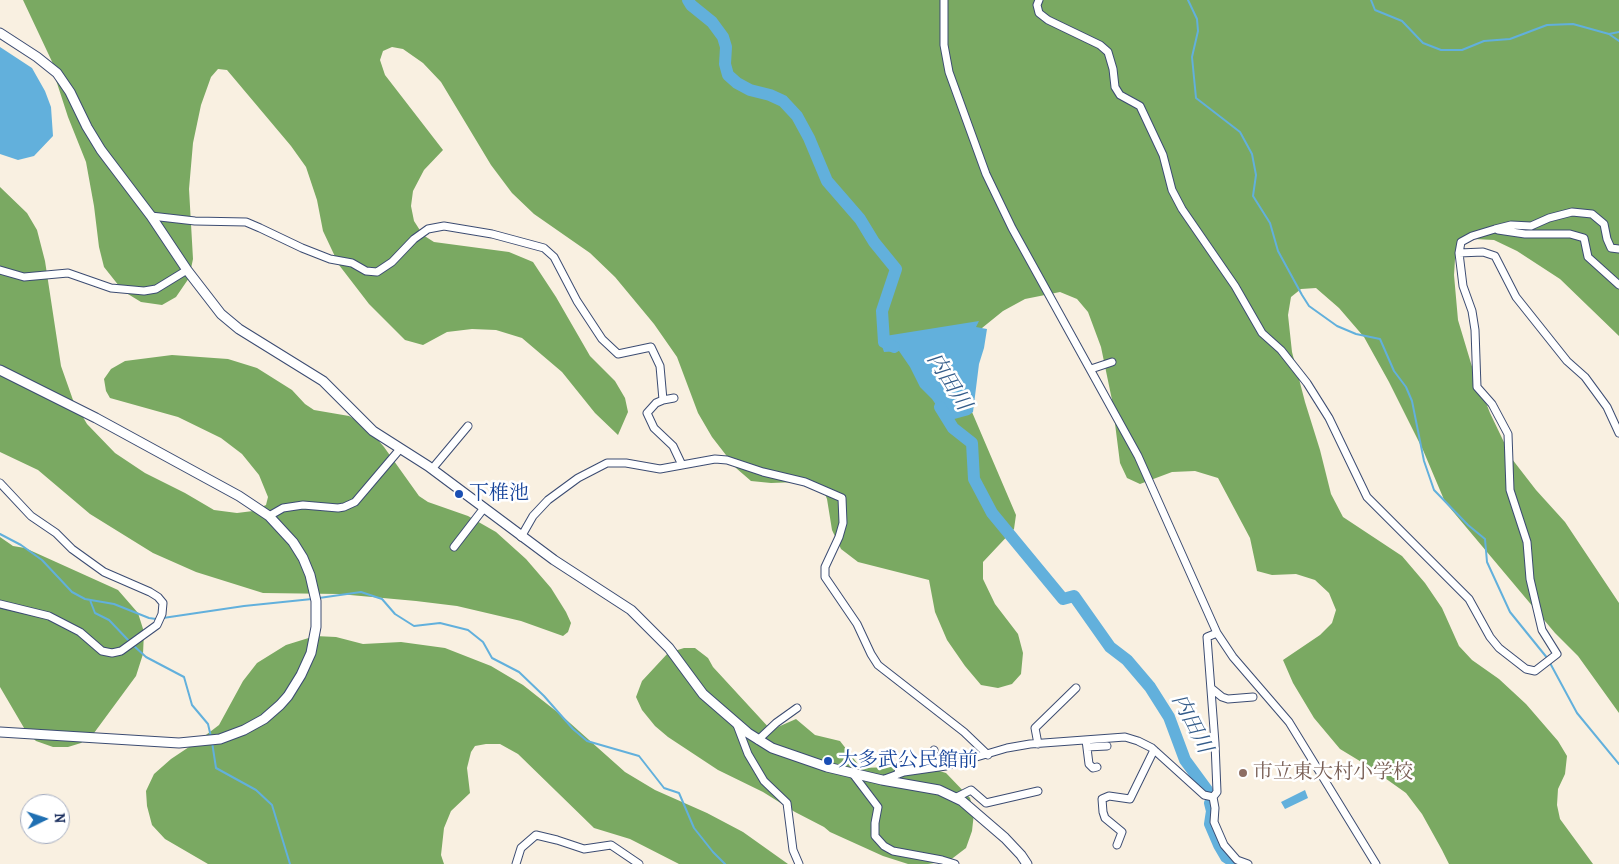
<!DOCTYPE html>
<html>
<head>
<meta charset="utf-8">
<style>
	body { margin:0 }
	#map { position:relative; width:1619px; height:864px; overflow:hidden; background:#f9f0e1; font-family:Alegreya,serif }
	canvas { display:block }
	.north { position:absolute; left:20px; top:794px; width:50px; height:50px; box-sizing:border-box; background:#fff; border:1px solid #a4acbf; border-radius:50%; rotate:86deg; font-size:14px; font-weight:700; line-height:20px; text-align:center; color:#1b2f5e }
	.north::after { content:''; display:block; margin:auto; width:18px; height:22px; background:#1f6fb2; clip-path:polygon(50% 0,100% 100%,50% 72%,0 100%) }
</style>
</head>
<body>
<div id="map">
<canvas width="1619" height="864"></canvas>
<div class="north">N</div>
</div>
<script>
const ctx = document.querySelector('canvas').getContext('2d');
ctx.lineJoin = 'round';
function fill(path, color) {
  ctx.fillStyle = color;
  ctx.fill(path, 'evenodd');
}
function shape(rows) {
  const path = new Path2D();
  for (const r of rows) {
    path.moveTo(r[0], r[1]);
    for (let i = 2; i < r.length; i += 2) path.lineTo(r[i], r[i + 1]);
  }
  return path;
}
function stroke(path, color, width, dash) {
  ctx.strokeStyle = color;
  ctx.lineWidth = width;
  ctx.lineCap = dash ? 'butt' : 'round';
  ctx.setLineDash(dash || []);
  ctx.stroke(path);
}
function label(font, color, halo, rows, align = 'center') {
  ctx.font = font + ' Alegreya,"Noto Serif JP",serif';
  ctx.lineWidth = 5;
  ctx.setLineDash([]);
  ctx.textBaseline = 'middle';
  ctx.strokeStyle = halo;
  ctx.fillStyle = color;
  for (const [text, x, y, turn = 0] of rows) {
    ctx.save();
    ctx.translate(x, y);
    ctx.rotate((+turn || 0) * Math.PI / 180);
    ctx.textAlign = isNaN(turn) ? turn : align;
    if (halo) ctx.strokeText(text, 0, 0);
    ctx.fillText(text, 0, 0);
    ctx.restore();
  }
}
fill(shape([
	[23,0,1619,0,1619,336,1560,279,1517,251,1494,240,1474,239,1462,246,1455,259,1454,275,1458,320,1473,370,1490,413,1512,459,1536,490,1565,522,1619,603,1619,713,1578,656,1555,633,1445,502,1423,450,1389,382,1364,337,1339,308,1316,288,1301,289,1291,297,1288,315,1292,352,1305,402,1320,450,1331,494,1343,517,1402,556,1425,583,1442,608,1459,646,1472,660,1499,679,1526,704,1558,741,1567,756,1565,774,1558,789,1557,805,1560,819,1593,864,1449,864,1442,850,1422,814,1406,793,1368,766,1340,749,1314,718,1293,683,1283,660,1320,635,1332,623,1336,610,1329,593,1315,580,1296,574,1272,575,1257,571,1250,538,1218,478,1195,471,1172,472,1140,484,1127,478,1120,463,1112,400,1101,347,1088,312,1077,299,1060,292,1025,299,1003,311,982,328,970,343,972,412,1016,515,1014,529,983,562,983,579,995,604,1018,634,1023,653,1021,674,1012,684,998,688,981,685,965,666,947,640,935,612,929,580,858,562,841,549,832,530,827,499,822,487,797,482,771,483,751,481,736,468,712,437,698,413,677,357,654,324,615,277,590,253,534,214,512,193,491,165,441,82,423,63,403,49,392,47,383,51,380,60,385,75,443,150,424,170,413,191,411,206,414,221,423,235,434,242,509,252,533,262,556,297,590,356,615,381,625,398,628,412,618,435,595,413,562,372,522,338,496,330,472,329,447,332,423,345,405,340,369,304,339,265,323,231,317,200,306,167,291,146,227,70,218,69,211,77,201,105,193,143,189,189,193,259,189,278,176,297,162,305,141,302,123,291,104,267,99,247,94,206,86,162,68,117,56,80,55,68],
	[0,187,27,213,37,230,45,261,61,366,73,400,87,424,115,453,145,473,185,493,214,510,237,513,253,511,266,505,268,497,259,475,242,454,221,438,178,417,110,398,106,391,104,379,111,369,125,361,172,355,228,359,257,368,292,390,305,404,314,410,349,416,366,426,384,447,419,496,428,502,468,516,496,532,526,559,551,588,566,612,571,623,568,632,563,636,521,621,457,606,416,601,339,594,263,593,196,572,153,553,90,514,38,470,0,452],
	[0,537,13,546,25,548,118,590,138,613,144,632,143,654,136,676,94,733,81,743,68,747,53,747,36,741,27,733,0,687],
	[315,636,336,637,363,644,401,642,445,648,491,666,523,685,561,715,625,772,655,790,707,813,743,832,788,864,679,864,630,839,594,828,518,754,500,744,486,744,475,746,471,752,467,768,470,793,451,811,444,828,441,855,444,864,208,864,165,839,152,825,147,806,146,791,154,774,171,759,198,741,219,725,243,681,257,663,286,645],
	[684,648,695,648,708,658,713,667,771,730,796,719,815,735,840,741,861,768,923,766,946,773,970,798,974,813,972,831,966,848,949,861,928,864,908,864,883,856,830,832,824,827,795,812,763,792,718,770,668,737,655,726,642,710,636,697,642,681,668,653]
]), '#7aa962');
fill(shape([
	[0,47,32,68,45,91,51,107,53,136,34,156,18,160,0,154],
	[979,321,976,327,987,329,984,348,979,364,973,412,969,415,947,421,932,399,920,387,910,367,899,351,884,352,879,337],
	[1305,790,1308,798,1285,809,1281,802]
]), '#62b0dc');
stroke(shape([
	[1188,0,1197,19,1198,31,1192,57,1196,98,1240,132,1252,154,1256,175,1253,196,1270,223,1278,251,1302,295,1309,306,1337,326,1356,334,1380,339,1394,371,1406,387,1412,401,1424,461,1434,490,1468,525,1485,539,1487,562,1510,612,1548,659],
	[1371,0,1375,10,1402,21,1423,43,1441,50,1462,50,1484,41,1510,39,1547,25,1573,24,1609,34,1619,41],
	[1609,34,1619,32],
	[0,534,21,545,42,560,72,592,85,599,114,604,149,618,156,619],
	[319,598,361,592,382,599,395,614,414,626,440,623,468,630,483,642,492,658,519,672,544,696,573,729,587,741,639,756,664,788,679,793,694,828,713,852,725,864],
	[90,600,95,613,109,620,130,642],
	[163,618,244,606,312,599],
	[134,646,146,657,184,677,192,705,208,724,211,737],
	[1550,663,1577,713,1619,764],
	[212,742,216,768,256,790,272,805,290,864]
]), '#62b0dc', 2);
stroke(shape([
	[688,0,691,5,712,22,723,37,726,47,725,64,728,75,737,83,750,90,770,95,783,101,797,116,809,138,827,181,860,219,874,242,896,269,882,311,884,342,894,347],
	[940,407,953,428,972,443,974,479,992,513,1063,599,1074,596,1110,647,1127,660,1150,687,1169,717,1185,760,1207,790],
	[1210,803,1212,811,1210,824,1219,845,1226,857,1237,864]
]), '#62b0dc', 12);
const minor = shape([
	[944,0,944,45,949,72,986,174,1012,228,1138,456,1217,633,1233,657,1289,722,1376,864],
	[1039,0,1037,5,1039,13,1048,20,1100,45,1108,52,1113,69,1115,87,1120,95,1140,106,1163,155,1172,190,1182,209,1235,286,1262,333,1281,350,1307,383,1329,418,1367,497,1469,599,1490,637,1499,648,1526,669,1535,671,1557,654,1542,630,1530,579,1527,542,1510,490,1508,434,1492,404,1477,387,1475,330,1472,311,1463,286,1459,253,1461,242,1472,236,1495,229,1511,225,1531,226,1549,218,1572,212,1592,214,1604,224,1607,239,1611,248,1619,249],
	[151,216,195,221,246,222,260,228,302,248,330,259,352,263,366,271,377,272,392,262,414,239,428,229,444,226,492,234,544,248,554,257,577,301,602,339,618,354,651,347,660,366,663,400,656,403,647,413,654,428,673,446,682,465],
	[1498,230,1525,234,1570,234,1584,238,1588,257,1619,285],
	[1459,253,1483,252,1495,256,1516,297,1567,361,1585,377,1607,407,1619,433],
	[0,270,24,277,68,273,111,288,144,291,156,289,187,270],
	[1091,369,1112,362],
	[663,400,674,398],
	[432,469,468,426],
	[0,483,31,516,56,533,72,549,104,572,150,592,158,597,163,603,162,614,157,625,121,651,112,653,102,651,80,632,49,616,0,604],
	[269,516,283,508,303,505,338,508,344,507,355,502,400,449],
	[521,537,533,516,548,500,578,478,607,463,626,463,660,469,715,459,727,460,763,472,805,482,842,498,843,523,839,537,825,567,825,577,857,624,871,654,878,665,964,732,988,755],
	[454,547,484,508],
	[1217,633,1207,637,1215,743,1217,792,1213,797,1215,808,1214,822,1224,845,1237,860,1248,864],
	[1211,688,1222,697,1228,699,1253,697],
	[737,725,748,754,764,781,787,803,793,850,799,864],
	[758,740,776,723,797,708],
	[1086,740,1089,764,1093,768,1097,767],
	[1038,744,1035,728,1076,688],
	[1087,747,1107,746],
	[853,774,878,807,875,823,875,836,884,846,893,851,942,860,955,864],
	[898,774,899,766,929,761,934,750],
	[882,780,904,772,946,766,1007,748,1030,744,1125,737,1138,741,1152,748,1204,795,1213,797],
	[955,798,971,790,986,803,1038,791],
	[1117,845,1122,832,1105,818,1103,812,1102,799,1109,796,1130,799,1154,750],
	[516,864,521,848,536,835,557,840,584,849,611,845,639,864]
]);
const tertiary = shape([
	[0,33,37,57,57,73,70,92,87,127,101,150,151,216,187,270,221,314,239,329,323,381,373,431,428,466,554,560,631,610,669,648,703,694,748,733,772,748,827,767,882,780,939,790,962,801,1005,838,1021,855,1027,864],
	[0,370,96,418,239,496,269,516,293,542,303,558,310,575,316,601,316,627,311,653,301,675,288,696,280,705,264,719,244,730,220,739,179,743,0,732]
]);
stroke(minor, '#3c4c72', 9);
stroke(tertiary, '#3c4c72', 11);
stroke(minor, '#fff', 7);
stroke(tertiary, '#fff', 9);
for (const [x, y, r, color] of [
	[459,494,5,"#1a4fb4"],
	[828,761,5,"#1a4fb4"],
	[1243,773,5,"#8d6e63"]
]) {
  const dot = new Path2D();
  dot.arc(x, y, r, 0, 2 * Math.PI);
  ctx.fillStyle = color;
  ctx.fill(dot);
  stroke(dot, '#fff', 2);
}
label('20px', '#164399', '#fff', [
	["下椎池",469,494],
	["大多武公民館前",838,761]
], 'left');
label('20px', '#785e54', '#fff', [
	["市立東大村小学校",1253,773]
], 'left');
label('italic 21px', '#345c8a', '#fff', [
	["内田川",948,382,58],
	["内田川",1191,724,63]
]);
</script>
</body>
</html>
